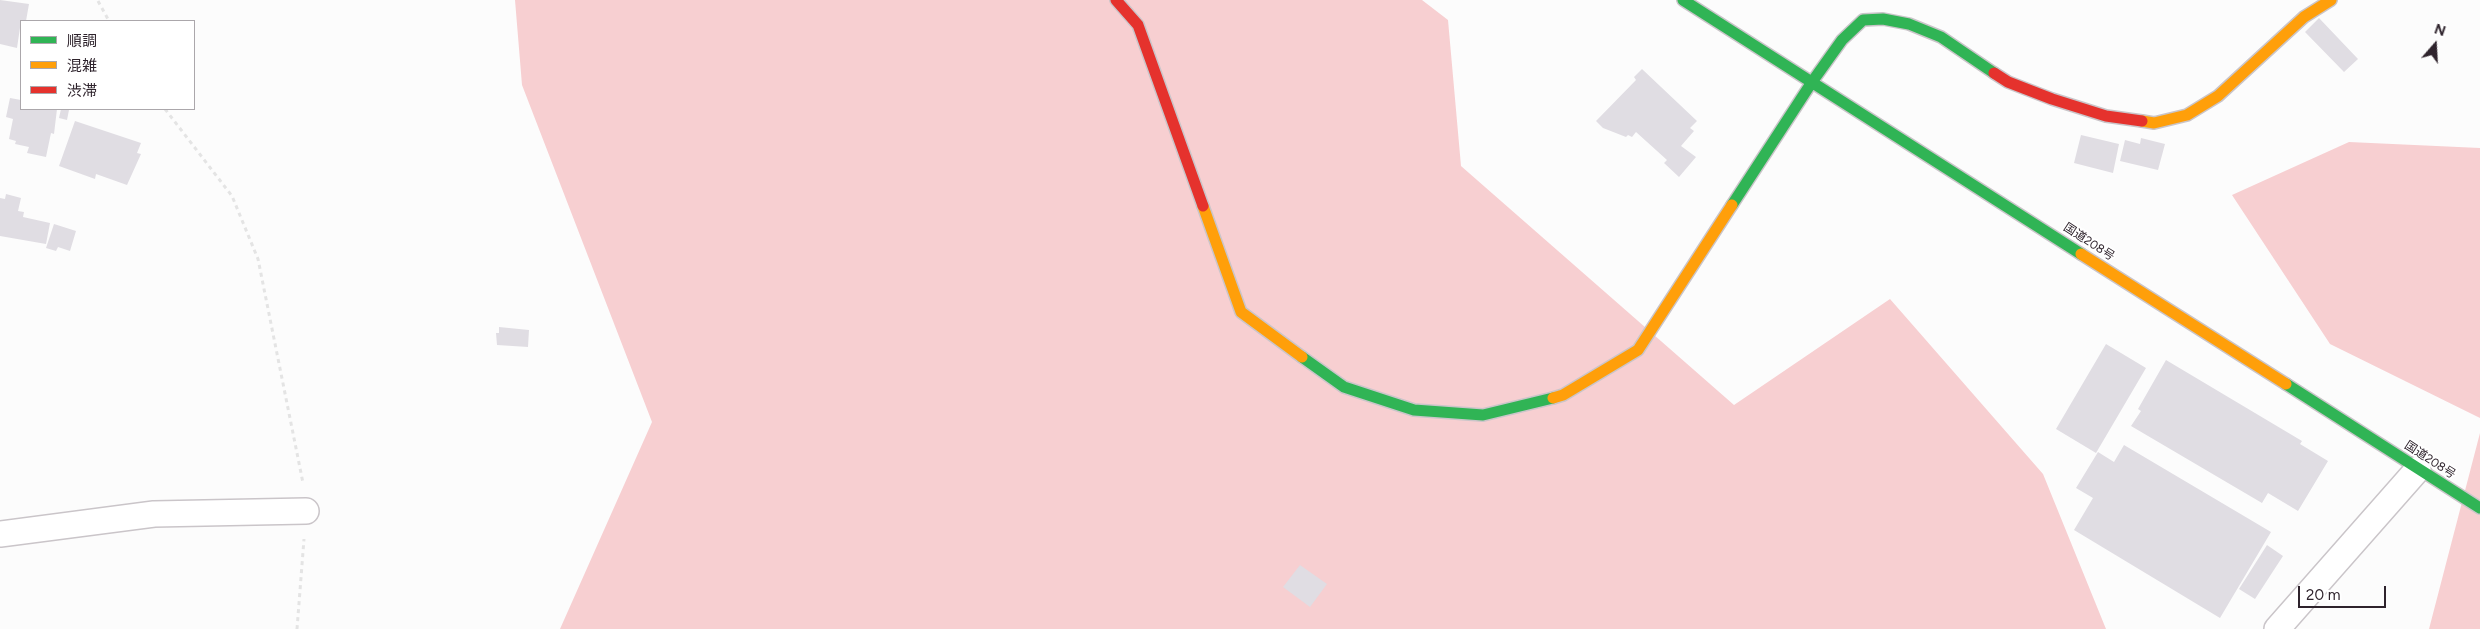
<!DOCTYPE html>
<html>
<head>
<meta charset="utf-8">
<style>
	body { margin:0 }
	#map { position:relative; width:2480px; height:629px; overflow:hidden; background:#fcfcfc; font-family:Figtree,"Noto Sans JP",sans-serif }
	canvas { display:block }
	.legend { position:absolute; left:20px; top:20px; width:175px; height:90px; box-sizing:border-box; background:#fff; border:1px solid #aba7ab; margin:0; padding:6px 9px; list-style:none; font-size:15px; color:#2e232c }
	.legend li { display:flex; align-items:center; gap:10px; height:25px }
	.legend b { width:25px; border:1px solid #aba7ab }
	.north { position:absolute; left:2410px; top:20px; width:50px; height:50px; -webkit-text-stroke:4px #fff; paint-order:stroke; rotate:19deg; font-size:14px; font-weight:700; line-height:20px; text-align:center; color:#2e232c }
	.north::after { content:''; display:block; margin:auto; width:18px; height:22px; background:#2e232c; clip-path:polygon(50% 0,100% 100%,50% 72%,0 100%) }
	.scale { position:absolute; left:2298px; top:586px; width:88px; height:22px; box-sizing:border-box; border:2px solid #2e232c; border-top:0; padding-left:6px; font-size:15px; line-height:18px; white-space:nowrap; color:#2e232c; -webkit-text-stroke:4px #fff; paint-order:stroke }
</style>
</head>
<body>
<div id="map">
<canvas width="2480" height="629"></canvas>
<ul class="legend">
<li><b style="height:6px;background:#30b455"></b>順調</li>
<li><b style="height:6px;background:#ff9f0a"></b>混雑</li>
<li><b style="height:6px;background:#e5322d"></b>渋滞</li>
</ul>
<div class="north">N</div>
<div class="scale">20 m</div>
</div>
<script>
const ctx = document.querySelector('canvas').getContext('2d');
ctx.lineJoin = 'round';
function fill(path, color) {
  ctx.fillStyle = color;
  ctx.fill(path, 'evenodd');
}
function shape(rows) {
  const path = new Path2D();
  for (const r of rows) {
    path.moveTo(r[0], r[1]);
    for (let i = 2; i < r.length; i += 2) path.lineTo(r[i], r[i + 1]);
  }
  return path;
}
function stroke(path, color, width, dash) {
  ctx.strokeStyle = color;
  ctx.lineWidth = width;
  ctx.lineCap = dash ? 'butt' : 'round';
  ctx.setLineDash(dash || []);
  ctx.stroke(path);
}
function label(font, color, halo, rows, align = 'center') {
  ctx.font = font + ' Figtree,"Noto Sans JP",sans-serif';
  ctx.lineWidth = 4;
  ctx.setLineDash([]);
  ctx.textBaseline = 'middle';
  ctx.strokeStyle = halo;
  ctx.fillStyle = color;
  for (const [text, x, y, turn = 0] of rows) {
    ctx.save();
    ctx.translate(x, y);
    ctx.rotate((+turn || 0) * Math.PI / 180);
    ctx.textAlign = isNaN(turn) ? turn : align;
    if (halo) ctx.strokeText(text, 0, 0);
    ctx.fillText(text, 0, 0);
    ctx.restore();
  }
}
fill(shape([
	[515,0,1422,0,1448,20,1461,166,1734,405,1890,299,2043,474,2106,629,560,629,652,422,522,85],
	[2349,142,2480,148,2480,418,2330,344,2232,195],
	[2480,433,2480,629,2429,629]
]), '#f7cfd1');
fill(shape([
	[0,0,29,4,26,21,21,21,17,48,0,44],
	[2319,18,2358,59,2344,72,2305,32],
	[1642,69,1697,121,1690,128,1694,131,1681,146,1696,157,1679,177,1664,163,1667,160,1636,132,1632,137,1628,135,1626,137,1603,128,1596,121,1636,80,1634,77],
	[10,98,21,100,21,109,57,109,54,134,51,133,46,157,27,153,29,147,15,144,16,141,9,139,13,119,6,117],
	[61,109,69,110,67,120,59,118],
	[75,121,141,143,137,153,141,154,127,185,96,174,95,179,59,166],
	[2081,135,2119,144,2113,173,2074,163],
	[2141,138,2165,144,2158,170,2120,161,2125,140,2140,144],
	[6,194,21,198,18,211,24,212,23,217,50,223,46,244,0,236,0,198,5,199],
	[54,224,76,231,70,251,58,247,56,251,46,248],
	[499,327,529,330,528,347,497,345,496,333,499,333],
	[2106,344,2146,368,2096,453,2056,429],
	[2166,360,2302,441,2300,444,2328,461,2298,511,2268,493,2262,503,2131,426,2141,411,2138,409],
	[2124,445,2271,532,2220,618,2074,530,2093,498,2076,488,2098,452,2114,462],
	[2267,545,2283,556,2255,599,2239,589],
	[1300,565,1327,584,1310,607,1283,587]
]), '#e0dde3');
const street = shape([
	[0,534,154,514,306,511],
	[2277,629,2418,469]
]);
const fast = shape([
	[1683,0,2081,254],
	[1732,205,1812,82,1842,40,1863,20,1883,19,1909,24,1941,37,1994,73],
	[1302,357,1344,387,1414,410,1483,415,1553,398],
	[2286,384,2480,508]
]);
const slow = shape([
	[2142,121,2154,123,2187,115,2218,96,2304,17,2331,0],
	[1203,206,1241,312,1302,357],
	[2081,254,2286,384],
	[1553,398,1563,395,1638,350,1732,205]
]);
const jam = shape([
	[1116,0,1138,25,1203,206],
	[1994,73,2008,82,2052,99,2106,116,2142,121]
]);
stroke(street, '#cac5c9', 28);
stroke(fast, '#cac5c9', 14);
stroke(slow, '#cac5c9', 14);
stroke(jam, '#cac5c9', 14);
stroke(shape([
	[98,1,109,21],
	[165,109,232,196,258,259,303,483],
	[297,629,304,539]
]), '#e4e4e4', 3, [4, 4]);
stroke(street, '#fff', 25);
stroke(fast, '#30b455', 11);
stroke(slow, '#ff9f0a', 11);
stroke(jam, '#e5322d', 11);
label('12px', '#2e232c', '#fff', [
	["国道208号",2089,242,33],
	["国道208号",2430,460,33]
]);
</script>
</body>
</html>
